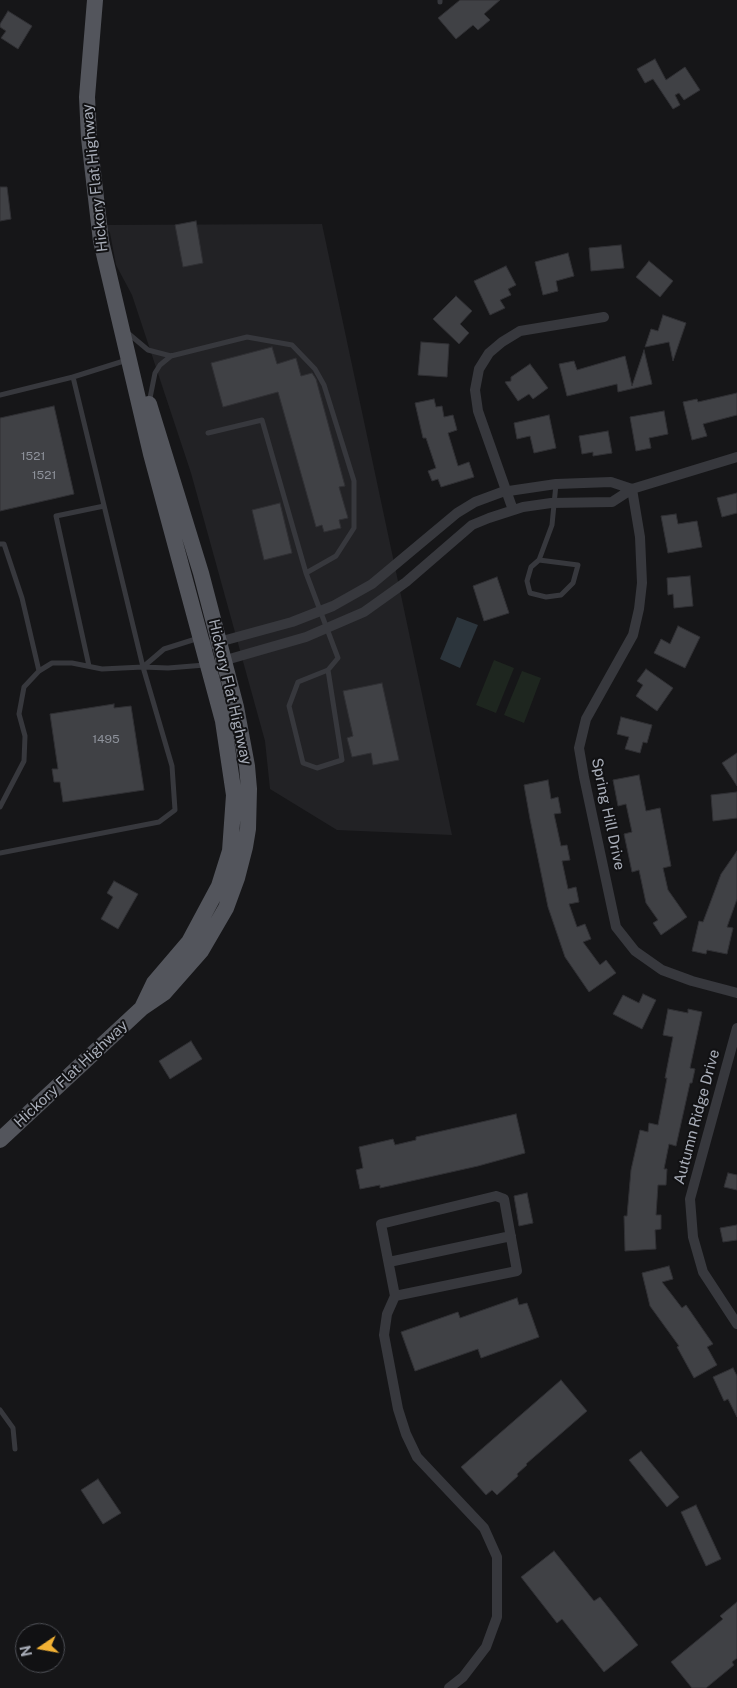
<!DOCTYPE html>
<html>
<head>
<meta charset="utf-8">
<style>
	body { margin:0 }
	#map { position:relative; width:737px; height:1688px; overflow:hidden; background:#161618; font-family:"Public Sans",sans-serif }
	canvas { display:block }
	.north { position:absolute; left:15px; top:1623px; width:50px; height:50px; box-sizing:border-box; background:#111113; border:1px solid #4d4f55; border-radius:50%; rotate:258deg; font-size:14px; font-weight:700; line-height:20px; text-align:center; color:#a8adb8 }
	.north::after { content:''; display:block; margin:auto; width:18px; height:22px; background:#f2b134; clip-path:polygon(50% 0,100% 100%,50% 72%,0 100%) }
</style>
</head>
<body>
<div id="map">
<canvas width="737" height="1688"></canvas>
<div class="north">N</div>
</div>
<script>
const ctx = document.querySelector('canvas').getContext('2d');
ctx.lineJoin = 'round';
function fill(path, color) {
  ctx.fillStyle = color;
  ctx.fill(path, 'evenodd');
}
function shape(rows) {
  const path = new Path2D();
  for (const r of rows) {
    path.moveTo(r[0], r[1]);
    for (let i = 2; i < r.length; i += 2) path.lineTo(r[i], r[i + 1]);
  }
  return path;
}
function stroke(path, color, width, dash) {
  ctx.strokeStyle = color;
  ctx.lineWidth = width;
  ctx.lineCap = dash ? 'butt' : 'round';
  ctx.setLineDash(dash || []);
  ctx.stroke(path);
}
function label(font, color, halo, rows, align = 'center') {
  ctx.font = font + ' "Public Sans",sans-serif';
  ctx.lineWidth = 4;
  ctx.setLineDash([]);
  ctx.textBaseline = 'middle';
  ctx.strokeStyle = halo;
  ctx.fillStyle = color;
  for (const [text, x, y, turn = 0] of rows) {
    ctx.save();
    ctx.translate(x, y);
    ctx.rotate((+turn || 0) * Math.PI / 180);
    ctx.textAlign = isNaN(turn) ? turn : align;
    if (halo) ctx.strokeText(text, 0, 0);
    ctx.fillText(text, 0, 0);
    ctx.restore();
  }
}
fill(shape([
	[322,224,452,835,337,830,270,789,265,741,191,473,132,295,116,265,110,233,104,225]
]), '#222225');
fill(shape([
	[494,660,514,668,496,713,476,705],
	[522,671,541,678,524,723,504,715]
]), '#1e261f');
fill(shape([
	[457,617,478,625,460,668,440,659]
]), '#2c353c');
const building = shape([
	[460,0,500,0,484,14,490,20,478,30,473,25,456,39,438,18,460,0],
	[8,11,32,26,18,49,1,38,6,31,0,27,0,24,8,11],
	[655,59,666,80,685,67,700,90,684,100,679,93,675,95,680,105,673,109,653,79,645,83,637,69,655,59],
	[0,187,7,187,11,219,0,221,0,187],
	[196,221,203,263,183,267,175,225,196,221],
	[621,245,624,268,591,271,589,248,621,245],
	[568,253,574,276,556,281,558,291,543,295,535,262,568,253],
	[649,261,673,281,660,297,636,277,649,261],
	[506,266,516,285,508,289,511,295,500,300,505,308,490,315,474,281,506,266],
	[456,296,472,311,460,324,469,333,459,344,433,319,456,296],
	[663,315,686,323,673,361,669,342,645,347,651,329,658,331,663,315],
	[421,342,449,344,447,377,418,375,421,342],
	[272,347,277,364,296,358,301,376,312,373,316,379,345,486,339,487,348,518,339,520,341,528,324,532,322,525,316,527,278,392,223,407,211,363,272,347],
	[644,350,652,384,618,392,617,384,567,396,559,364,574,361,577,370,625,356,632,386,644,350],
	[530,364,548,388,533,399,529,394,518,401,505,382,511,381,511,377,530,364],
	[737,393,737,415,703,424,707,436,692,440,683,402,697,399,698,402,737,393],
	[434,399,436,407,442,406,444,417,453,415,457,430,448,433,458,466,469,462,474,477,441,487,438,479,432,481,428,471,436,468,426,438,423,438,415,403,434,399],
	[54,406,74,494,0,511,0,418,54,406],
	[664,411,668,434,649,438,651,448,636,451,630,417,664,411],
	[549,415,556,448,534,453,530,436,517,439,514,423,549,415],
	[608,431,612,453,593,456,593,452,582,454,579,436,608,431],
	[737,493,737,513,722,517,717,498,737,493],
	[280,503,292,553,264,560,252,510,280,503],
	[676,514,678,524,697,521,702,547,668,553,661,516,676,514],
	[690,576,693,606,674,608,673,594,668,595,667,578,690,576],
	[497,577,509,613,484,621,473,586,497,577],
	[678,626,700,637,685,668,654,653,661,639,670,644,678,626],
	[646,669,673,688,657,711,636,696,643,685,637,681,646,669],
	[382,683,399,760,373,765,371,753,352,757,347,738,353,736,343,691,382,683],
	[114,704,114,708,131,706,144,790,63,802,60,782,54,782,52,769,58,769,50,714,114,704],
	[621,717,652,725,647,743,643,742,640,753,625,749,629,737,617,734,621,717],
	[737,753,737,786,722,763,737,753],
	[639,775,646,811,660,808,671,866,663,868,668,890,687,917,661,935,653,923,658,920,646,903,639,870,632,872,624,834,632,832,626,804,618,806,613,780,639,775],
	[548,780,551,799,558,797,561,813,554,814,561,846,567,845,570,860,562,861,568,889,576,887,579,902,569,904,577,927,585,924,591,939,583,942,600,965,606,960,616,973,589,992,565,957,548,907,530,819,524,785,548,780],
	[737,792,737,818,713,821,711,795,737,792],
	[737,851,737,899,727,927,733,928,727,954,707,950,706,954,692,951,699,921,703,922,721,874,737,851],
	[114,881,138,894,118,929,101,919,113,897,107,893,114,881],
	[643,994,656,1000,642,1029,613,1014,623,995,639,1003,643,994],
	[668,1009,688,1013,688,1009,702,1012,690,1068,695,1069,692,1083,690,1083,676,1146,669,1144,664,1169,667,1169,666,1185,658,1185,656,1215,661,1215,661,1229,655,1230,656,1249,625,1251,624,1216,627,1216,631,1170,640,1130,648,1132,649,1123,658,1125,667,1078,665,1078,673,1037,663,1035,668,1009],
	[191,1041,202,1059,170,1079,159,1061,191,1041],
	[516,1114,525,1153,478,1166,380,1188,380,1185,360,1189,356,1170,363,1168,359,1147,393,1139,395,1145,416,1140,416,1137,516,1114],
	[728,1173,737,1175,737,1190,724,1187,728,1173],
	[527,1193,533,1223,519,1226,514,1196,527,1193],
	[737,1225,737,1240,723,1242,720,1228,737,1225],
	[669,1266,673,1279,662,1282,682,1308,686,1305,713,1344,707,1347,717,1365,694,1378,677,1347,679,1346,650,1306,642,1273,669,1266],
	[517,1298,519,1305,527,1303,539,1337,481,1358,478,1349,415,1371,401,1332,458,1312,460,1318,517,1298],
	[733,1368,737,1376,737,1417,728,1399,724,1401,713,1377,733,1368],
	[561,1380,587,1411,526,1464,527,1465,517,1474,518,1476,497,1495,492,1490,486,1495,461,1467,561,1380],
	[641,1451,679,1497,667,1507,629,1460,641,1451],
	[98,1479,121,1513,103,1524,81,1490,98,1479],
	[696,1505,721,1559,706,1566,681,1512,696,1505],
	[554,1551,594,1601,600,1597,638,1645,604,1672,562,1619,557,1623,521,1577,554,1551],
	[737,1602,737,1658,732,1662,734,1665,706,1688,692,1688,671,1662,723,1619,720,1616,737,1602]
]);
fill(building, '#404145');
stroke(building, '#303034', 1);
stroke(shape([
	[440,0,440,2],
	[129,334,148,350,171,356,247,337,292,345,315,369,324,385,354,481,354,528,336,556,306,573,338,658,328,670,298,682,289,706,303,763,317,768,342,760,328,670],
	[0,395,73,377],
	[149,403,155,373,160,365,171,356],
	[208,433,262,420,306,573],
	[0,544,4,544,22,598,39,671],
	[539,560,578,565,573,583,561,595,546,597,530,593,527,581,531,567,539,560,552,525,556,484],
	[199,638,164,649,143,667,168,668,205,665],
	[89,666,56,516,104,506],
	[0,807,24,761,25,736,19,714,24,687,39,671,52,663,72,663,102,669,143,667],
	[0,853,159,822,175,810,172,766,143,667,73,377,127,360],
	[0,1410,13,1428,15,1449]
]), '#37383d', 5);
stroke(shape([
	[632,489,640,537,642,583,639,609,633,635,586,719,579,748,584,777,616,927,635,951,662,970,692,981,737,993],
	[513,510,478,411,475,390,479,369,489,353,502,342,520,331,604,317],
	[204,646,292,622,333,606,372,584,457,513,475,502,502,492,556,484,611,482,632,489],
	[219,662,306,637,364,612,406,582,472,525,489,518,523,507,551,503,612,502,632,489,737,457],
	[737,1028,690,1199,693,1237,703,1272,737,1324],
	[496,1196,504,1199,517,1271,395,1296,381,1224,496,1196],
	[389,1262,511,1236],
	[395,1296,387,1314,384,1335,398,1409,406,1434,417,1457,484,1528,497,1557,497,1617,486,1647,463,1677,449,1688]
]), '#37383d', 10);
stroke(shape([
	[95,0,87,97,89,138,101,241,151,454,223,721,234,795,230,851,219,886,189,942,154,983,142,1008],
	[0,1140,142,1008,164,993,201,951,226,908,237,878,245,847,248,829,249,789,247,766,236,707,201,573,149,404]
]), '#53555c', 16);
label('12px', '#8e929b', null, [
	["1521",33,456],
	["1521",44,475],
	["1495",106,739]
]);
label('15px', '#a8adb8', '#111113', [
	["Hickory Flat Highway",95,178,-96],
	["Hickory Flat Highway",230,692,77],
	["Spring Hill Drive",608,814,78],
	["Hickory Flat Highway",71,1074,-43],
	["Autumn Ridge Drive",697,1117,-75]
]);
</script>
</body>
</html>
